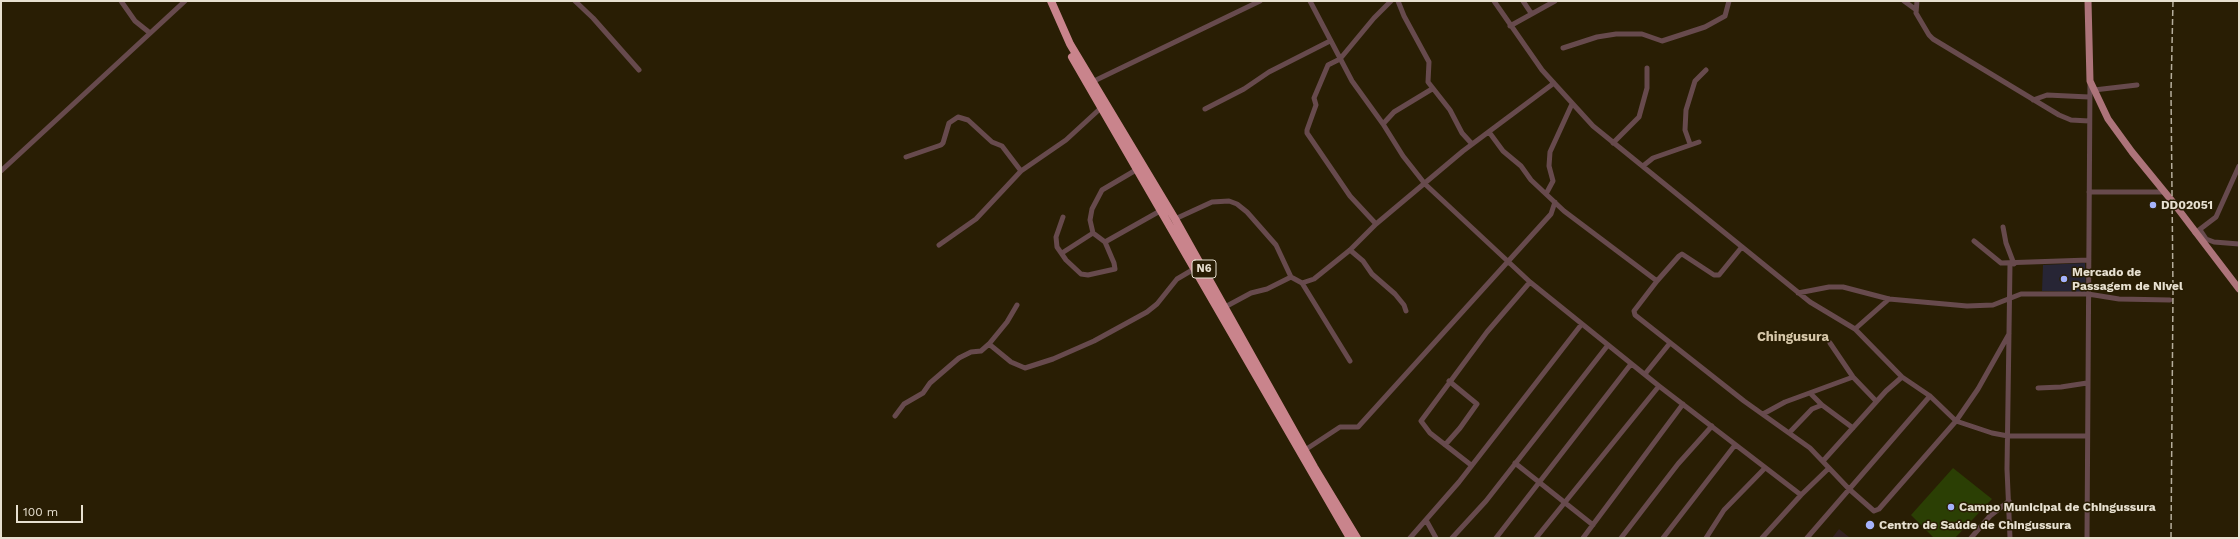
<!DOCTYPE html>
<html>
<head>
<meta charset="utf-8">
<style>
	body { margin:0 }
	#map { position:relative; width:2240px; height:539px; overflow:hidden; background:#291e04; font-family:"Work Sans",sans-serif }
	canvas { display:block }
	.frame { position:absolute; inset:0; border:2px solid #e7e0d0; pointer-events:none }
	.scale { position:absolute; left:16px; top:505px; width:67px; height:18px; box-sizing:border-box; border:2px solid #e7e0d0; border-top:0; padding-left:5px; font-size:12px; line-height:14px; white-space:nowrap; color:#e7e0d0; -webkit-text-stroke:3px #291e04; paint-order:stroke }
</style>
</head>
<body>
<div id="map">
<canvas width="2240" height="539"></canvas>
<div class="frame"></div>
<div class="scale">100 m</div>
</div>
<script>
const ctx = document.querySelector('canvas').getContext('2d');
ctx.lineJoin = 'round';
function fill(path, color) {
  ctx.fillStyle = color;
  ctx.fill(path, 'evenodd');
}
function shape(rows) {
  const path = new Path2D();
  for (const r of rows) {
    path.moveTo(r[0], r[1]);
    for (let i = 2; i < r.length; i += 2) path.lineTo(r[i], r[i + 1]);
  }
  return path;
}
function stroke(path, color, width, dash) {
  ctx.strokeStyle = color;
  ctx.lineWidth = width;
  ctx.lineCap = dash ? 'butt' : 'round';
  ctx.setLineDash(dash || []);
  ctx.stroke(path);
}
function label(font, color, halo, rows, align = 'center') {
  ctx.font = font + ' "Work Sans",sans-serif';
  ctx.lineWidth = 3;
  ctx.setLineDash([]);
  ctx.textBaseline = 'middle';
  ctx.strokeStyle = halo;
  ctx.fillStyle = color;
  for (const [text, x, y, turn = 0] of rows) {
    ctx.save();
    ctx.translate(x, y);
    ctx.rotate((+turn || 0) * Math.PI / 180);
    ctx.textAlign = isNaN(turn) ? turn : align;
    if (halo) ctx.strokeText(text, 0, 0);
    ctx.fillText(text, 0, 0);
    ctx.restore();
  }
}
fill(shape([
	[2085,263,2086,292,2042,291,2043,265]
]), '#272535');
fill(shape([
	[1839,529,1849,537,1850,538,1832,538]
]), '#342122');
fill(shape([
	[1953,468,1992,499,1955,538,1934,538,1911,515]
]), '#2b3f04');
stroke(shape([
	[121,1,135,21,150,33],
	[575,1,593,18,639,70],
	[1310,1,1352,81,1383,124,1403,156,1425,184,1530,282,1659,386,1801,495],
	[1398,1,1404,16,1429,62,1428,82,1450,110,1462,133,1472,144],
	[1494,1,1542,70,1593,126,1810,302,1855,329,1902,377],
	[1523,1,1531,13],
	[1904,1,1915,9],
	[1917,1,1916,13,1929,35,1933,39,2059,115,2071,120,2089,121],
	[1510,26,1555,1],
	[1563,48,1597,37,1616,34,1642,34,1662,41,1705,27,1725,16,1729,1],
	[1092,82,1260,1],
	[2094,90,2137,85],
	[2033,100,2047,95,2089,97],
	[1205,109,1244,89,1269,72,1330,41],
	[1383,124,1394,112,1432,89],
	[1489,132,1503,151,1521,166,1531,180,1564,211,1657,281,1679,256,1682,254,1714,275,1719,275,1741,248],
	[1613,143,1639,117,1647,88,1647,68],
	[1690,144,1685,130,1686,110,1695,81,1706,70],
	[906,157,941,145,943,143,949,123,958,117,968,120,992,142,1002,146,1021,171],
	[1643,166,1653,158,1699,142],
	[1,171,185,1],
	[2089,192,2164,192],
	[1546,194,1553,181,1549,166,1550,152,1572,104],
	[1063,217,1056,237,1057,247,1066,260,1081,274,1088,275,1115,269,1114,263,1105,242],
	[1175,219,1212,202,1229,201,1237,204,1247,212,1276,245,1291,277],
	[1376,224,1350,196,1307,133,1307,130,1316,105,1314,98,1328,65,1340,59,1374,18,1391,1],
	[2003,227,2006,243,2014,264],
	[2200,230,2206,239,2214,242,2239,244],
	[1093,233,1090,220,1092,209,1102,190,1136,170],
	[2195,233,2216,217,2239,166],
	[1974,241,2001,263,2089,260],
	[939,245,976,219,1021,171,1066,140,1103,106],
	[1350,250,1363,261,1372,274,1395,294,1404,305,1406,311],
	[1062,253,1093,233,1105,242,1160,211],
	[2010,264,2007,469,2010,538],
	[1657,281,1634,311,1635,315,1744,401,1810,448,1849,489,1874,511,1879,509,1956,421,1978,389,2009,334],
	[1302,283,1350,361],
	[1798,293,1829,287,1843,287,1889,299,1967,306,1993,305,2021,294,2088,294,2119,299,2170,300],
	[1225,307,1251,293,1267,289,1291,277,1302,283,1314,279,1350,250,1376,224,1463,151,1554,83],
	[1855,329,1889,299],
	[1830,343,1853,377,1876,401],
	[989,344,1011,362,1025,368,1053,359,1094,341,1147,312,1157,304,1177,279,1194,269],
	[1645,374,1670,343],
	[2038,388,2061,387,2087,383],
	[1810,393,1822,405,1853,428],
	[1763,414,1785,402,1853,377],
	[895,416,904,404,923,393,930,383,959,358,971,352,981,351,989,344,1007,322,1017,305],
	[1789,433,1812,409,1822,405],
	[1445,445,1460,428,1477,404,1449,381],
	[1305,450,1340,427,1358,427,1551,214,1555,202],
	[1823,461,1886,391,1902,377,1930,396],
	[1515,463,1593,525],
	[1471,465,1430,433,1421,421,1487,332,1530,282],
	[1426,520,1436,538],
	[1410,538,1459,482,1581,325],
	[1452,538,1486,501,1608,345],
	[1496,538,1631,364],
	[1536,538,1659,386],
	[1583,538,1683,404],
	[1621,538,1678,464,1712,426],
	[1663,538,1735,445],
	[1706,538,1724,510,1765,468],
	[1762,538,1801,495,1829,468],
	[1807,538,1930,396,1956,421,1992,433,2008,436,2087,436],
	[1971,538,1990,516,2009,501],
	[2087,538,2090,82]
]), '#674a4d', 5);
stroke(shape([
	[2088,1,2090,81,2108,119,2132,152,2172,201,2239,289]
]), '#ad747a', 7);
stroke(shape([
	[1051,1,1070,44,1175,219,1314,467,1357,538],
	[1072,57,1350,538]
]), '#c9848c', 8);
stroke(shape([
	[2171,538,2173,291,2171,92,2173,1]
]), '#b6ae9c', 1.5, [6, 3]);
for (const [x, y, r, color] of [
	[2153,205,4,"#a4b2fc"],
	[2064,279,4,"#a4b2fc"],
	[1951,507,4,"#a4b2fc"],
	[1870,525,5,"#a4b2fc"]
]) {
  const dot = new Path2D();
  dot.arc(x, y, r, 0, 2 * Math.PI);
  ctx.fillStyle = color;
  ctx.fill(dot);
  stroke(dot, '#291e04', 1.5);
}
for (const [x, y, w] of [
	[1204,269,24]
]) {
  const box = new Path2D();
  box.roundRect(x - w / 2, y - 9, w, 18, 3);
  ctx.fillStyle = '#291e04';
  ctx.fill(box);
  stroke(box, '#e7e0d0', 1);
}
label('bold 11px', '#e7e0d0', null, [
	["N6",1204,269]
]);
label('bold 12px', '#e7e0d0', '#291e04', [
	["DD02051",2161,205],
	["Mercado de",2072,272],
	["Passagem de Nivel",2072,286],
	["Campo Municipal de Chingussura",1959,507],
	["Centro de Saúde de Chingussura",1879,525]
], 'left');
label('bold 13px', '#d6c7a9', '#291e04', [
	["Chingusura",1793,337]
]);
</script>
</body>
</html>
